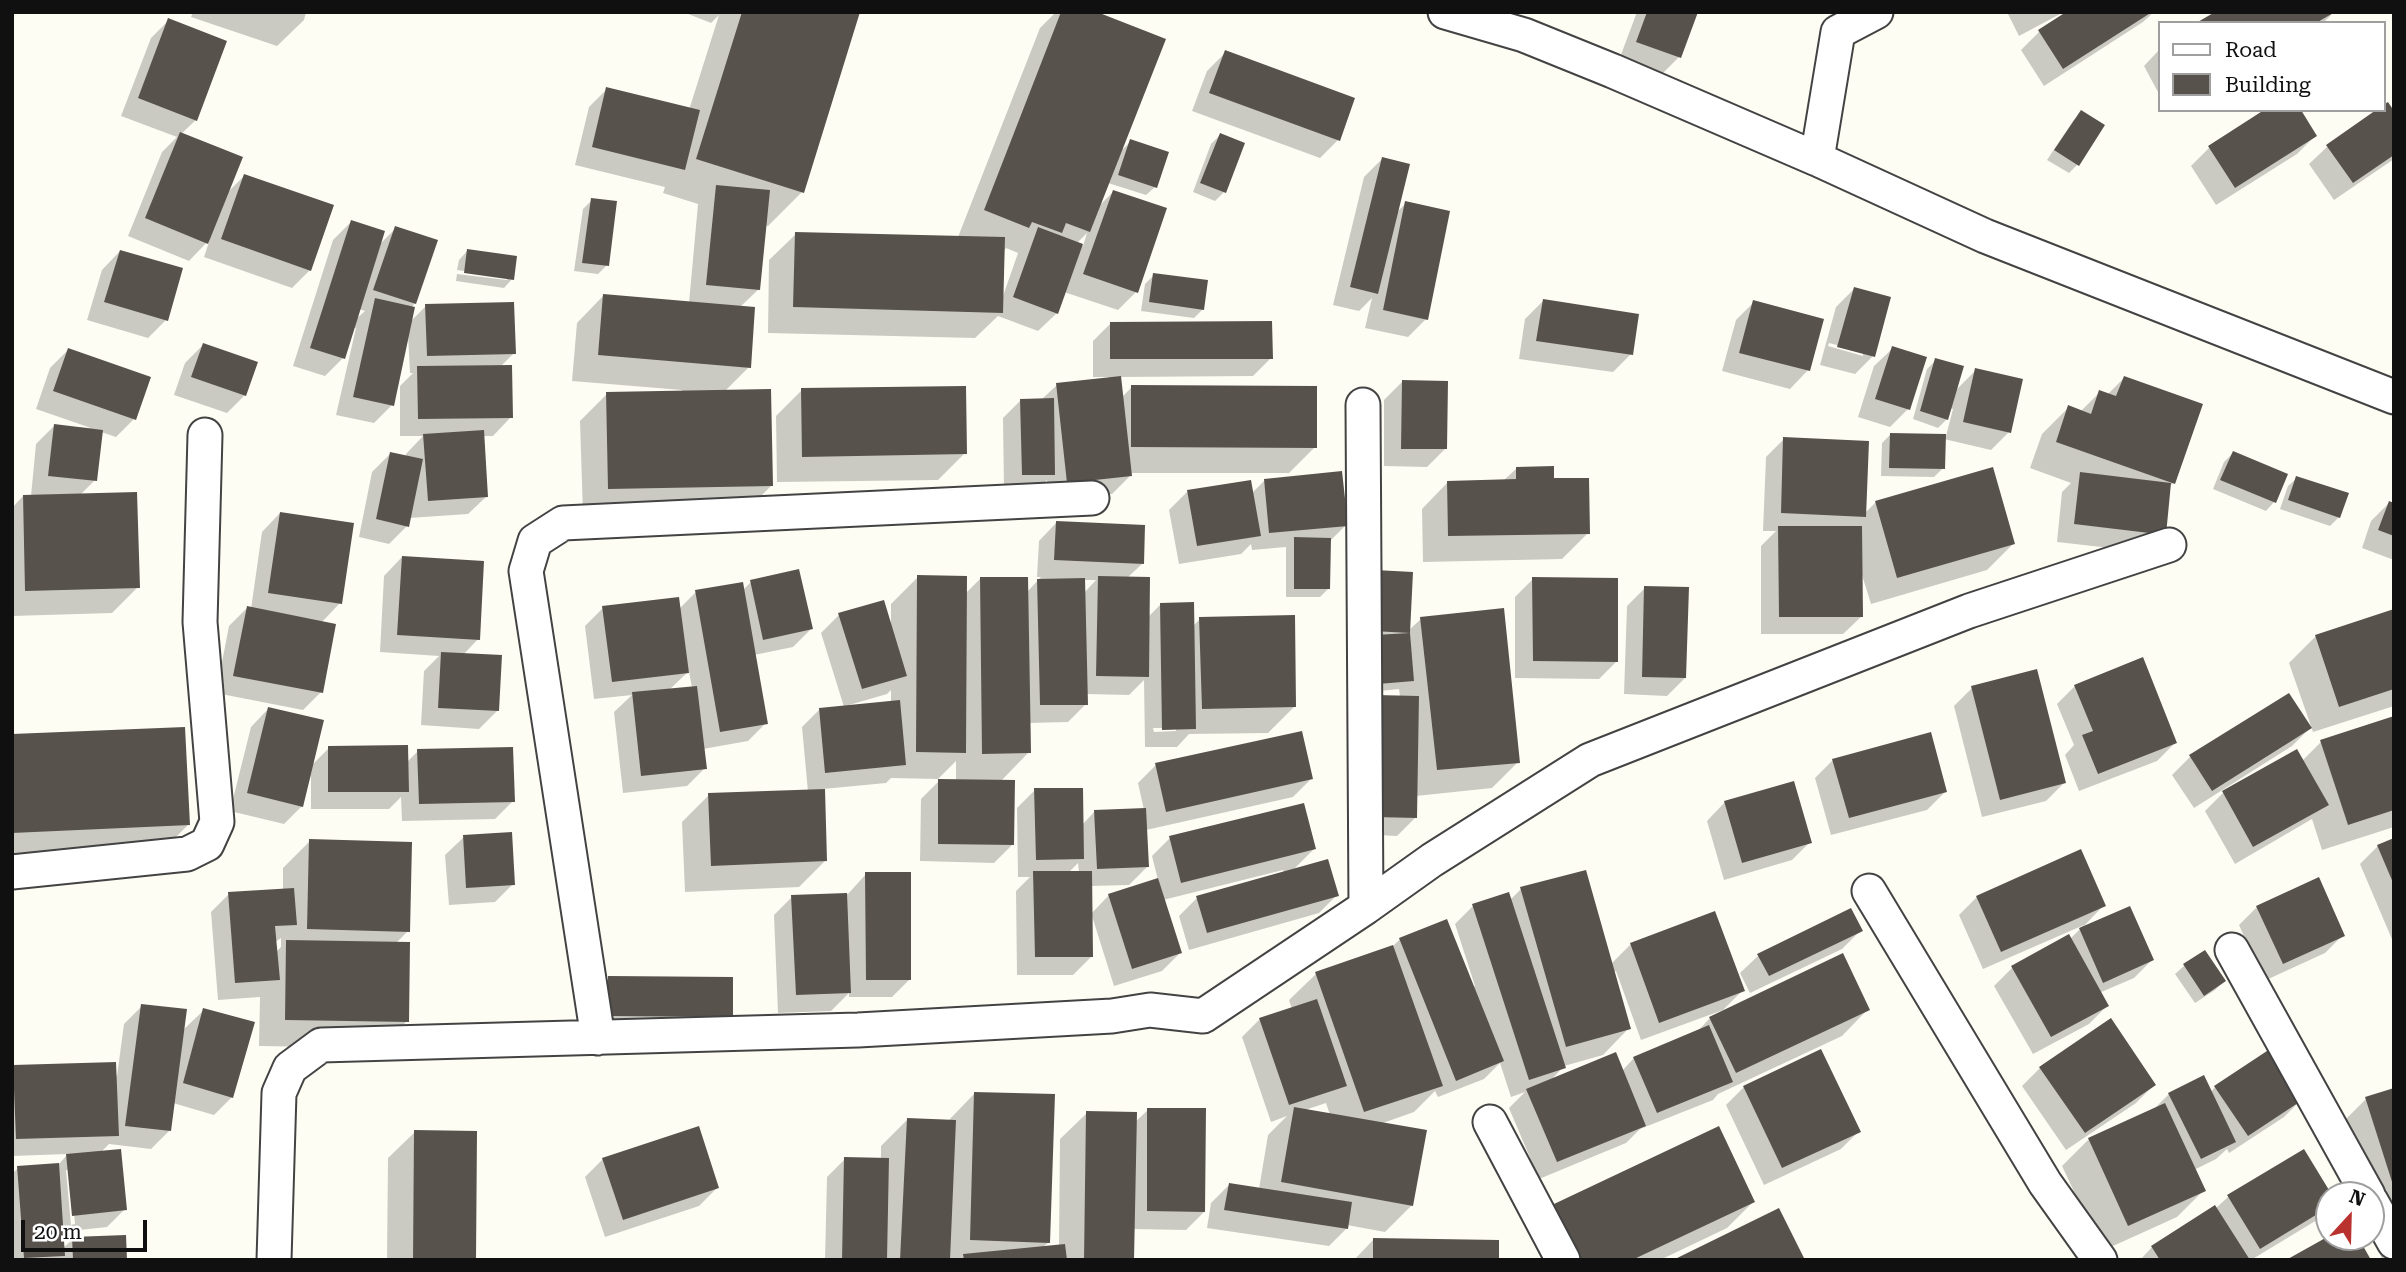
<!DOCTYPE html>
<html>
<head>
<meta charset="utf-8">
<style>
	body { margin:0 }
	#map { position:relative; width:2406px; height:1272px; overflow:hidden; background:#fefdf3; font-family:"Roboto Serif",serif }
	canvas { display:block }
	.frame { position:absolute; inset:0; border:14px solid #101010; pointer-events:none }
	.legend { position:absolute; left:2158px; top:21px; width:228px; height:91px; box-sizing:border-box; background:#fff; border:2px solid #9f9f9f; margin:0; padding:9px 12px; list-style:none; font-size:21px; color:#101010 }
	.legend li { display:flex; align-items:center; gap:14px; height:35px }
	.legend b { width:35px; border:2px solid #9f9f9f }
	.north { position:absolute; left:2315px; top:1181px; width:70px; height:70px; box-sizing:border-box; background:#fff; border:2px solid #9f9f9f; border-radius:50%; rotate:22deg; font-size:19px; font-weight:700; line-height:28px; text-align:center; color:#101010 }
	.north::after { content:''; display:block; margin:auto; width:24px; height:32px; background:#ba322e; clip-path:polygon(50% 0,100% 100%,50% 72%,0 100%) }
	.scale { position:absolute; left:21px; top:1220px; width:126px; height:32px; box-sizing:border-box; border:4px solid #101010; border-top:0; padding-left:9px; font-size:21px; line-height:24px; white-space:nowrap; color:#101010; -webkit-text-stroke:5px #fff; paint-order:stroke }
</style>
</head>
<body>
<div id="map">
<canvas width="2406" height="1272"></canvas>
<div class="frame"></div>
<ul class="legend">
<li><b style="height:9px;background:#fff"></b>Road</li>
<li><b style="height:19px;background:#58524d"></b>Building</li>
</ul>
<div class="north">N</div>
<div class="scale">20 m</div>
</div>
<script>
const ctx = document.querySelector('canvas').getContext('2d');
ctx.lineJoin = 'round';
function fill(path, color) {
  ctx.fillStyle = color;
  ctx.fill(path, 'evenodd');
}
function shape(rows) {
  const path = new Path2D();
  for (const r of rows) {
    path.moveTo(r[0], r[1]);
    for (let i = 2; i < r.length; i += 2) path.lineTo(r[i], r[i + 1]);
  }
  return path;
}
function stroke(path, color, width, dash) {
  ctx.strokeStyle = color;
  ctx.lineWidth = width;
  ctx.lineCap = dash ? 'butt' : 'round';
  ctx.setLineDash(dash || []);
  ctx.stroke(path);
}
fill(shape([
	[193,12,306,12,304,20,277,46,191,17],
	[683,12,859,12,802,192,768,226,764,225,759,289,740,307,749,367,724,392,772,485,745,512,583,515,580,421,607,394,682,393,682,390,572,381,577,323,603,296,689,303,698,204,663,193,665,187,575,165,589,107,607,89,689,110,719,15,711,23],
	[1056,12,1093,12,1120,152,1131,141,1155,187,1146,195,1108,183,1099,206,1113,192,1164,209,1136,292,1118,310,1064,292,1057,313,1038,331,998,316,975,338,768,333,769,260,796,234,958,237,1040,28],
	[1087,233,1083,246,1076,244],
	[1006,248,1018,253,1003,296,1003,252],
	[1637,12,1696,12,1679,57,1661,75,1619,60],
	[2007,12,2154,12,2143,22,2044,86,2021,50,2039,32,2063,16,2062,13,2019,36],
	[2334,12,2323,23,2200,23],
	[169,20,196,120,181,134,226,194,244,176,310,270,292,288,204,257,210,239,189,261,128,236,162,152,177,137,121,116,151,38],
	[2159,50,2159,94,2144,66],
	[1226,52,1338,140,1320,158,1192,111,1207,71],
	[2267,110,2315,136,2297,154,2216,205,2191,166,2209,148],
	[2383,110,2394,114,2394,159,2334,200,2309,164,2327,147],
	[2081,112,2078,164,2069,173,2047,160,2073,121],
	[1220,135,1224,192,1215,201,1193,192,1211,144],
	[1382,159,1396,213,1406,203,1426,319,1408,337,1365,328,1372,298,1359,311,1333,305,1364,177],
	[592,200,607,265,598,274,574,271,583,209],
	[351,222,380,244,396,228,415,303,411,308,409,323,426,306,514,353,500,367,511,417,493,436,483,436,487,496,468,514,409,518,407,526,389,544,359,537,372,472,390,454,406,457,406,454,423,436,400,436,400,386,413,373,410,373,408,334,392,405,374,423,336,415,356,328,353,327,343,358,325,376,293,366,333,240],
	[359,309,365,311,355,320],
	[120,251,166,320,148,338,87,320,102,270],
	[467,251,512,279,504,288,456,281,457,274,507,280,507,277,457,270,459,260],
	[1154,275,1203,309,1194,318,1141,311,1145,284],
	[1854,289,1873,356,1855,374,1820,365,1836,307],
	[1829,343,1863,352,1863,356,1828,346],
	[1543,301,1631,354,1613,372,1519,359,1525,319],
	[1754,302,1808,370,1790,389,1722,371,1736,320],
	[1111,323,1271,358,1253,376,1119,377,1121,398,1132,387,1315,447,1289,473,1129,473,1130,476,1112,494,1049,500,1047,480,1035,492,1004,492,1003,418,1021,400,1041,400,1057,385,1109,379,1109,377,1093,377,1093,341],
	[203,345,245,395,227,413,174,395,185,363],
	[1893,348,1908,409,1890,427,1858,417,1874,366],
	[68,350,134,419,116,437,101,432,95,480,80,495,138,587,112,613,12,616,12,508,23,496,31,496,36,444,54,426,91,428,36,409,50,368],
	[1936,360,1955,391,1976,370,2009,432,1991,450,1944,439,1943,468,1934,477,1881,476,1882,443,1891,434,1946,436,1953,409,1950,408,1947,419,1938,428,1913,419,1927,369],
	[2124,378,2173,483,2169,487,2146,552,2057,542,2062,492,2071,483,2030,468,2042,434,2069,407,2080,412,2100,392,2107,395],
	[1402,382,1445,449,1427,467,1384,466,1384,400],
	[802,390,965,453,938,480,777,482,776,416],
	[1784,439,1864,514,1875,503,1991,469,2013,544,1987,570,1871,604,1862,575,1862,616,1843,634,1761,634,1761,546,1776,531,1763,531,1766,457],
	[2233,453,2274,502,2266,511,2213,489,2224,462],
	[1517,468,1552,480,1588,533,1562,559,1423,562,1422,509,1448,482,1503,481],
	[2297,478,2339,517,2330,526,2280,509,2288,486],
	[1264,481,1346,525,1329,542,1329,588,1320,597,1286,597,1286,547,1252,550,1251,544,1241,554,1179,564,1169,510,1187,492,1252,493],
	[2389,503,2394,505,2394,560,2362,548,2371,521],
	[280,513,340,603,321,623,321,692,303,710,216,693,229,626,247,608,251,609,262,532],
	[1057,522,1142,564,1127,578,1148,617,1161,604,1193,626,1200,619,1294,707,1268,733,1189,734,1177,747,1145,747,1144,680,1129,695,1086,694,1086,704,1068,722,1029,723,1029,752,1000,782,1012,845,994,863,920,861,921,799,939,781,956,781,956,761,938,779,891,778,886,783,823,789,825,861,799,887,685,892,682,822,709,795,808,792,802,727,820,709,844,707,821,633,839,615,891,626,891,604,918,577,965,594,981,578,1027,592,1041,577,1037,577,1039,541],
	[1083,580,1096,580,1084,593],
	[891,690,891,703,850,706,849,705,887,694],
	[1153,728,1176,728,1176,731,1154,732],
	[402,557,478,639,463,655,497,711,479,729,421,725,424,671,439,656,380,652,384,576],
	[1533,579,1617,661,1599,679,1515,678,1515,597],
	[751,582,811,629,793,647,754,655,766,723,748,741,703,749,705,768,687,786,623,793,614,712,632,695,594,699,585,626,603,608,679,609,696,592,743,590],
	[689,671,692,688,669,690],
	[1645,588,1685,678,1667,696,1624,694,1627,606],
	[1358,590,1408,631,1421,619,1518,762,1492,788,1416,796,1415,818,1397,836,1356,834,1400,697,1399,689,1370,692],
	[2394,611,2394,706,2313,732,2289,663,2316,636],
	[2075,686,2175,743,2157,761,2079,791,2065,755,2074,745,2057,704],
	[1972,688,2064,783,2046,801,1982,817,1954,706],
	[269,708,312,765,329,748,407,762,418,751,513,801,495,819,402,821,401,797,389,809,311,809,311,775,302,806,284,824,230,811,251,727],
	[2394,718,2394,827,2322,850,2312,819,2235,864,2205,811,2226,790,2302,761,2321,742],
	[2310,728,2292,746,2194,808,2172,775,2190,757],
	[12,736,188,825,162,851,12,858],
	[1833,760,1945,792,1927,810,1831,835,1815,778],
	[1156,765,1311,779,1293,797,1146,830,1147,867,1129,885,1090,886,1091,914,1109,895,1158,880,1152,856,1170,838,1314,849,1292,871,1337,895,1319,913,1189,950,1179,916,1197,898,1284,873,1283,870,1163,900,1180,953,1162,971,1114,986,1092,916,1091,957,1073,975,1017,975,1016,891,1030,877,1018,877,1017,808,1035,790,1082,825,1095,811,1144,810,1138,783],
	[1078,863,1079,873,1068,873],
	[1725,802,1810,842,1792,860,1724,880,1707,821],
	[464,837,513,884,495,902,449,905,445,855],
	[2394,840,2394,944,2360,864,2378,846],
	[310,841,408,931,396,943,407,1021,381,1048,259,1046,260,997,218,1000,211,912,229,894,283,890,283,868],
	[281,938,281,947,276,952,275,942],
	[866,874,910,979,892,997,849,997,849,993,831,1011,778,1013,774,915,792,897,848,894],
	[1521,889,1611,964,1631,944,1743,990,1723,1010,1641,1040,1616,971,1613,972,1629,1028,1603,1055,1564,1066,1551,1080,1622,1071,1634,1058,1696,1033,1710,1018,1868,1009,1842,1036,1718,1094,1713,1100,1640,1129,1626,1143,1539,1179,1509,1108,1525,1092,1511,1097,1500,1063,1484,1079,1438,1097,1435,1091,1414,1112,1380,1124,1412,1205,1385,1232,1347,1225,1347,1228,1329,1246,1207,1228,1211,1203,1229,1185,1259,1189,1268,1135,1287,1116,1271,1122,1242,1037,1260,1019,1292,1009,1289,1000,1316,974,1391,948,1400,939,1472,987,1475,986,1455,924,1473,906,1510,900],
	[1326,1103,1330,1115,1305,1110],
	[1977,897,2104,905,2082,928,2152,960,2134,978,2099,993,2107,1006,2089,1024,2033,1054,1994,986,2012,968,2070,939,2084,925,1983,969,1959,915],
	[2257,907,2343,935,2325,953,2264,981,2239,925],
	[1860,931,1842,949,1750,993,1740,973,1759,955],
	[2205,952,2224,981,2215,990,2195,1003,2175,974,2184,966],
	[609,978,731,1016,713,1034,591,1033,591,996],
	[142,1006,182,1031,204,1010,232,1097,214,1115,173,1103,169,1131,151,1149,109,1144,100,1153,125,1209,107,1227,61,1232,62,1249,73,1239,125,1260,12,1260,12,1174,18,1168,58,1165,68,1154,12,1156,12,1069,117,1076,124,1024],
	[66,1170,70,1170,75,1224,71,1225],
	[1820,1051,1859,1131,1841,1149,1764,1185,1726,1105,1744,1087],
	[2040,1068,2154,1085,2136,1103,2066,1150,2022,1086],
	[2215,1087,2302,1099,2284,1117,2229,1153,2227,1149,2216,1159,2194,1170,2204,1190,2177,1217,2102,1251,2062,1166,2089,1139,2153,1110,2169,1094,2210,1093],
	[2394,1090,2394,1260,2382,1260,2340,1125,2366,1099],
	[975,1093,1049,1242,1042,1248,1059,1246,1060,1139,1087,1113,1135,1122,1148,1110,1204,1212,1186,1230,1133,1229,1133,1260,825,1260,827,1177,845,1159,881,1160,881,1146,908,1119,949,1120],
	[415,1132,474,1260,387,1260,388,1158],
	[2303,1151,2330,1195,2329,1207,2317,1220,2251,1260,2140,1260,2152,1247,2215,1209,2228,1197],
	[603,1159,717,1188,699,1206,605,1237,585,1177],
	[1753,1202,1727,1228,1660,1260,1542,1260,1529,1231,1555,1205],
	[1373,1240,1497,1260,1354,1260]
]), '#0003');
fill(shape([
	[742,12,860,12,804,193,696,159],
	[1061,12,1097,12,1166,39,1090,232,1066,223,1062,233,1032,222,1029,228,984,210],
	[1647,12,1698,12,1681,58,1636,42],
	[2066,12,2152,12,2063,69,2038,30],
	[2215,12,2335,12,2316,23,2196,23],
	[168,18,227,41,197,121,138,98],
	[1225,50,1355,98,1340,141,1209,93],
	[606,87,700,110,685,170,592,147],
	[2388,102,2394,111,2394,155,2353,183,2326,145,2376,110,2383,110,2383,105],
	[2081,110,2105,125,2079,166,2054,150],
	[2264,110,2301,110,2317,136,2235,188,2208,146],
	[180,132,243,157,208,244,145,218],
	[1220,133,1245,143,1226,193,1200,183],
	[1130,139,1169,152,1157,188,1118,175],
	[1382,157,1410,164,1378,294,1350,287],
	[244,174,334,205,311,271,221,239],
	[716,185,770,190,760,290,706,285],
	[1113,190,1167,208,1138,293,1083,274],
	[591,198,617,201,609,266,582,263],
	[1405,201,1450,211,1428,320,1383,310],
	[351,220,385,231,345,359,310,348],
	[395,226,438,240,416,304,373,290],
	[1038,227,1083,244,1058,314,1013,297],
	[795,232,1005,237,1003,313,793,307],
	[467,249,517,256,514,280,464,273],
	[120,250,183,268,168,321,104,302],
	[1153,273,1208,280,1204,310,1149,302],
	[1854,287,1891,297,1875,357,1837,347],
	[603,294,755,307,751,368,598,355],
	[375,298,415,307,394,406,353,397],
	[1543,299,1639,314,1633,355,1536,341],
	[1753,300,1824,319,1810,371,1739,353],
	[514,302,516,354,427,356,425,304],
	[1272,321,1273,359,1110,359,1110,322],
	[203,343,258,362,246,396,191,377],
	[1892,346,1927,357,1910,410,1875,399],
	[68,348,151,377,136,420,53,391],
	[1935,358,1964,366,1948,420,1920,411],
	[512,365,513,418,418,419,417,366],
	[1975,368,2023,379,2011,433,1963,422],
	[1121,376,1132,476,1067,483,1056,383],
	[2124,376,2203,404,2175,484,2056,442,2068,405,2091,414,2099,390,2116,396],
	[1402,380,1448,381,1447,449,1401,449],
	[1131,385,1317,386,1317,448,1131,447],
	[966,386,967,454,802,457,801,388],
	[771,389,773,486,608,489,606,392],
	[1054,398,1055,475,1022,475,1020,399],
	[54,424,103,430,97,481,48,476],
	[484,430,488,497,428,501,423,434],
	[1890,433,1946,434,1945,469,1889,468],
	[1783,437,1869,441,1866,517,1781,513],
	[2233,451,2288,474,2276,503,2220,480],
	[390,452,423,459,409,527,376,519],
	[1554,466,1554,478,1589,478,1590,534,1448,536,1447,481,1516,479,1516,467],
	[1993,467,2015,544,1897,578,1875,501],
	[1342,471,1348,526,1269,533,1264,479],
	[2080,472,2171,483,2166,535,2074,524],
	[2296,476,2349,493,2340,518,2288,500],
	[1251,480,1261,536,1197,546,1187,490],
	[137,492,140,588,25,591,23,495],
	[2389,501,2394,503,2394,536,2378,530],
	[280,512,354,523,342,604,268,593],
	[1056,521,1145,525,1144,564,1054,560],
	[1778,526,1862,526,1863,617,1779,617],
	[1294,537,1331,538,1330,589,1294,589],
	[402,556,484,561,480,640,397,635],
	[799,569,813,629,763,640,750,580],
	[1375,570,1413,572,1410,633,1372,631],
	[917,575,967,576,966,753,916,752],
	[1098,576,1150,577,1149,677,1096,676],
	[980,577,1028,577,1031,753,982,754],
	[1532,577,1618,578,1618,662,1533,661],
	[1085,578,1088,705,1040,705,1037,579],
	[743,582,768,724,720,732,695,590],
	[1644,586,1689,587,1686,678,1642,677],
	[679,597,689,673,612,682,602,606],
	[884,600,907,676,862,689,838,613],
	[1194,602,1196,729,1162,730,1160,603],
	[247,606,336,624,323,693,233,676],
	[1504,608,1520,763,1437,770,1420,617],
	[2394,609,2394,689,2339,707,2315,635],
	[1295,615,1296,707,1202,709,1199,617],
	[1410,633,1414,681,1378,684,1374,635],
	[441,652,502,655,499,711,438,708],
	[2143,657,2177,743,2098,774,2082,735,2093,731,2074,685],
	[2037,669,2066,783,2000,800,1971,686],
	[697,686,707,769,641,776,632,692],
	[2289,693,2312,728,2212,791,2189,755],
	[1376,695,1419,696,1417,818,1374,817],
	[900,700,906,765,825,773,819,708],
	[268,707,324,720,303,807,247,793],
	[2394,716,2394,810,2348,825,2320,740],
	[185,727,190,825,12,833,12,734],
	[1302,731,1313,779,1166,812,1155,763],
	[1931,732,1947,792,1849,818,1832,759],
	[408,745,409,792,328,792,328,746],
	[513,747,515,802,419,804,417,749],
	[2297,749,2329,805,2253,847,2222,791],
	[938,779,1015,780,1014,845,938,844],
	[1794,781,1812,843,1742,863,1724,801],
	[1034,788,1083,788,1084,859,1036,860],
	[825,789,827,861,711,866,708,793],
	[1304,803,1316,849,1181,883,1169,836],
	[1146,808,1149,867,1097,869,1094,810],
	[512,832,515,885,466,888,463,835],
	[2394,838,2394,885,2377,845],
	[309,839,412,842,410,932,307,929],
	[2081,849,2106,906,2001,952,1976,896],
	[1328,859,1339,896,1207,933,1196,896],
	[1586,870,1631,1029,1566,1047,1520,887],
	[1033,871,1092,871,1093,957,1035,957],
	[865,872,911,872,911,980,866,980],
	[2319,877,2345,936,2283,964,2256,906],
	[1158,878,1182,953,1132,969,1108,894],
	[294,888,297,925,275,926,280,980,235,983,228,892],
	[1509,892,1566,1068,1529,1080,1472,904],
	[847,893,851,993,796,995,791,895],
	[2130,906,2154,960,2103,983,2079,928],
	[1851,908,1863,931,1769,976,1757,954],
	[1715,911,1745,991,1659,1023,1630,943],
	[1447,919,1504,1061,1456,1081,1399,938],
	[2069,934,2109,1006,2051,1037,2011,966],
	[286,940,410,942,409,1022,285,1020],
	[1393,945,1443,1086,1364,1112,1315,972],
	[2205,950,2226,981,2204,996,2183,964],
	[1843,953,1870,1010,1736,1073,1709,1017],
	[608,976,733,977,733,1017,608,1016],
	[1317,999,1347,1086,1289,1105,1259,1018],
	[141,1004,187,1009,171,1131,125,1126],
	[203,1008,255,1022,233,1098,183,1083],
	[2111,1018,2156,1085,2085,1133,2039,1067],
	[1709,1025,1733,1082,1657,1113,1633,1057],
	[1821,1049,1861,1132,1782,1168,1743,1086],
	[2270,1049,2304,1099,2248,1136,2214,1086],
	[1616,1052,1646,1126,1557,1162,1526,1089],
	[116,1062,119,1136,16,1139,13,1065],
	[2204,1075,2236,1142,2201,1159,2168,1093],
	[2394,1088,2394,1185,2393,1185,2365,1097],
	[974,1092,1055,1094,1050,1243,970,1240],
	[2165,1103,2206,1191,2128,1226,2088,1138],
	[1294,1107,1427,1130,1413,1206,1281,1182],
	[1147,1108,1206,1108,1205,1212,1147,1211],
	[1086,1111,1137,1112,1134,1260,1084,1260],
	[907,1118,956,1120,950,1260,900,1260],
	[699,1126,719,1188,623,1220,602,1158],
	[1719,1126,1755,1202,1632,1260,1581,1260,1554,1204],
	[414,1130,477,1131,476,1260,413,1260],
	[121,1149,127,1210,72,1216,66,1154],
	[2304,1149,2332,1195,2329,1195,2329,1207,2260,1249,2227,1195],
	[844,1157,889,1158,887,1260,842,1260],
	[59,1163,65,1256,24,1258,17,1166],
	[1229,1183,1352,1202,1348,1229,1224,1210],
	[2215,1205,2250,1260,2160,1260,2151,1246],
	[1779,1208,1805,1260,1673,1260],
	[126,1235,127,1260,73,1260,72,1237],
	[2329,1236,2358,1237,2371,1260,2286,1260],
	[1373,1238,1499,1240,1499,1260,1373,1260],
	[1065,1244,1067,1260,964,1260,963,1254]
]), '#58524d');
const minor = shape([
	[1445,12,1524,35,1613,71,1817,159,1985,236,2394,397],
	[1817,159,1838,32,1876,12],
	[1363,405,1366,907],
	[12,872,187,854,207,844,217,822,200,622,205,435],
	[1869,891,2045,1183,2100,1260],
	[2232,950,2368,1195],
	[598,1038,526,571,535,541,563,523,1092,498],
	[1490,1122,1563,1260],
	[2371,1201,2394,1242],
	[274,1260,279,1093,290,1068,321,1045,858,1030,1112,1016,1150,1010,1203,1016,1366,907,1432,860,1590,760,1969,611,2169,545]
]);
stroke(minor, '#434343', 37);
stroke(minor, '#fff', 33);
</script>
</body>
</html>
